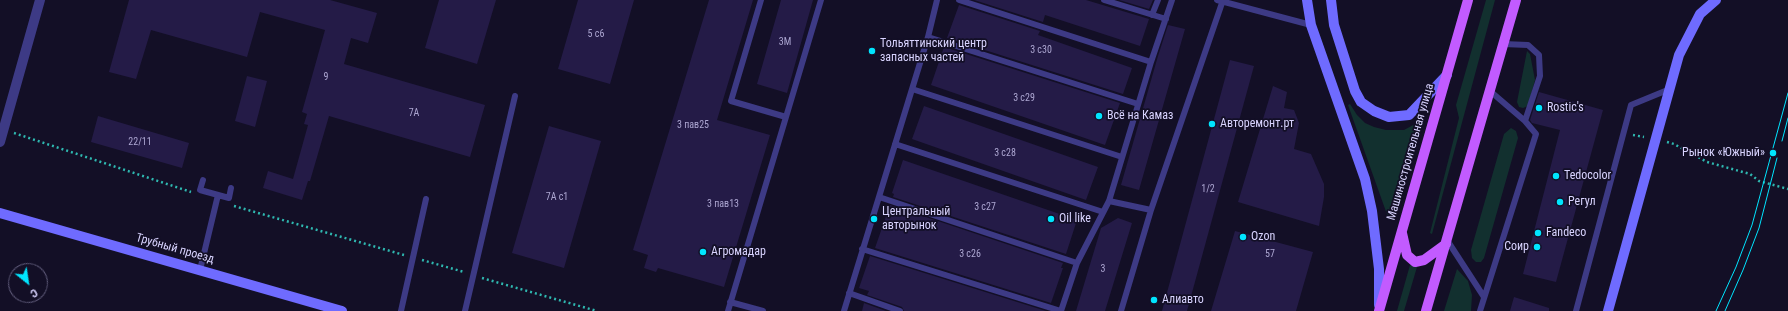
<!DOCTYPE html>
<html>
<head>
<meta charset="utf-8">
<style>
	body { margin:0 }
	#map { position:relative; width:1788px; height:311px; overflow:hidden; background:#130f26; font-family:"Roboto Condensed",sans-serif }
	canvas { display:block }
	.north { position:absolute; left:8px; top:263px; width:40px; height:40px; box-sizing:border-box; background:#130f26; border:1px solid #625e7d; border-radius:50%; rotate:150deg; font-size:11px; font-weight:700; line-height:16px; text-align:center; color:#d9d4ff }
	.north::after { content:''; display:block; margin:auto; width:14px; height:18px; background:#00e5ff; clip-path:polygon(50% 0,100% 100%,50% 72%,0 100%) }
</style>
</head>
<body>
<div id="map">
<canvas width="1788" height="311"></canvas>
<div class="north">С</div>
</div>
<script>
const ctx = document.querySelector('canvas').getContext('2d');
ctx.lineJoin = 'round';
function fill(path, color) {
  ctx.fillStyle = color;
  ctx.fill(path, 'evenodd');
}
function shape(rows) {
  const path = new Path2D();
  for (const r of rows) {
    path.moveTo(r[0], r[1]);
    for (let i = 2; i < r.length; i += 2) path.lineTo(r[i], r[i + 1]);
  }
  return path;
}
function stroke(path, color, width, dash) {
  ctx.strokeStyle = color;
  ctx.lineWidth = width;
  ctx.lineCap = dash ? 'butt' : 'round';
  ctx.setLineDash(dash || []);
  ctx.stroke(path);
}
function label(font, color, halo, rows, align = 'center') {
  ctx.font = font + ' "Roboto Condensed",sans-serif';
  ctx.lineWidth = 3.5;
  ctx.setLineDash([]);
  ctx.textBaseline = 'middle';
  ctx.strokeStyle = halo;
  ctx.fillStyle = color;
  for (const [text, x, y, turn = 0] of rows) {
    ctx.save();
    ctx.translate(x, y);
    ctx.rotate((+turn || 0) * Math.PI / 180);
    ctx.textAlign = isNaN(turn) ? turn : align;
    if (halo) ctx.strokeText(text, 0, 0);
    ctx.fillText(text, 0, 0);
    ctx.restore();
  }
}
fill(shape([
	[1486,0,1495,0,1432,234,1430,233,1459,118,1456,105],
	[1527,51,1530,54,1535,80,1528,106,1523,108,1519,107,1517,102],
	[1350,104,1357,115,1365,123,1374,127,1386,130,1404,130,1417,123,1389,220,1348,105],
	[1511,128,1516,131,1518,138,1484,258,1481,262,1476,262,1472,258,1471,250,1504,134],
	[1410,265,1417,267,1404,311,1397,311],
	[1457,269,1468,281,1472,295,1471,311,1444,311]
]), '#12302f');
fill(shape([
	[129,0,330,0,377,13,368,43,351,38,344,64,485,105,470,157,329,116,310,181,308,181,302,200,263,188,268,171,293,179,308,125,304,124,307,114,302,112,325,30,260,12,247,57,151,30,136,79,109,72],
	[439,0,496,0,477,64,425,48],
	[578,0,634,0,610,84,558,69],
	[709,0,753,0,717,120,770,135,724,287,658,268,656,272,644,268,648,255,633,250],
	[781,0,813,0,787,93,757,84],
	[974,0,1086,0,1149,19,1140,46,1045,15,1043,22],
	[1119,0,1153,0,1149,9],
	[959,5,1040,31,1038,35,1132,68,1123,94,947,38],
	[1168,25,1185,29,1139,190,1121,185,1158,56],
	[944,47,1120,103,1105,145,931,85],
	[1230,60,1254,66,1187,311,1162,311],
	[247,76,267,81,255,127,235,121],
	[1273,86,1287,92,1284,108,1294,110,1299,123,1294,149,1311,154,1324,184,1324,197,1319,226,1238,202],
	[1539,92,1603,110,1556,282,1523,274,1560,130,1532,123,1530,120],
	[924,106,1098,167,1086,200,912,139],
	[98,116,189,143,182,168,91,142],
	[549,126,601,141,564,268,512,253],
	[903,160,1077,220,1066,254,893,197,894,194,892,193],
	[890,205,1063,263,1061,268,1063,268,1051,303,875,248],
	[1118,218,1132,223,1105,311,1076,311,1101,228],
	[1235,231,1313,252,1296,311,1211,311],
	[870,256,1046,311,904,311,902,307,867,295,869,291,859,288],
	[1514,297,1549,308,1549,311,1510,311],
	[864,303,886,311,862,311]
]), '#241b47');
stroke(shape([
	[14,133,191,192],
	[1633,135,1644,137],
	[1667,142,1674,144,1707,162,1750,174,1759,181,1788,189],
	[234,206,404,255],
	[422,260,464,272],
	[482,278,597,311]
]), '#2fb8b0', 2.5, [2, 3]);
stroke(shape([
	[761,0,731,101,786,117],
	[959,0,1151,62],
	[1104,0,1166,19],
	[1217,0,1311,25],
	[1152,15,1158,0],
	[928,37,1138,104],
	[1503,44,1528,45,1539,55,1540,76,1525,121],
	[912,89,1122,157],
	[895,144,1103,212],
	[203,180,200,190,229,198,231,188],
	[879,197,1077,263],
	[1109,201,1151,210],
	[1447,240,1484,297],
	[862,249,1061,311],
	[200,270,218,195],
	[849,293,900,311],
	[730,302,763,311],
	[401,311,426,199],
	[465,311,515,96],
	[728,311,821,0],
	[844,311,928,37,937,0],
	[1061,311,1077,263,1109,201,1151,62,1172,0],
	[1121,311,1151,210,1223,0],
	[1480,311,1536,134,1525,121,1490,91],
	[1576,311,1631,105,1670,89]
]), '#3d3a85', 6);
stroke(shape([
	[0,142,40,0]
]), '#3d3a85', 10);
stroke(shape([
	[1307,0,1311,25,1365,179,1372,211,1379,269,1379,305],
	[1331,0,1334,25,1355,91,1361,102,1374,111,1389,117,1409,115,1447,75],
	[0,213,342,311],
	[1608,311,1679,55,1700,14,1716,0]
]), '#6f6bff', 10);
stroke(shape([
	[1402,233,1407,255,1415,262,1424,260,1446,244],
	[1379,311,1468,0],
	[1426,311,1516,0]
]), '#c25bff', 10);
stroke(shape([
	[1782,141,1788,118],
	[1716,311,1736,267,1752,225,1788,93],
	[1725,311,1743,270,1759,228,1777,158]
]), '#00e5ff', 1);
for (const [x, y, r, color] of [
	[872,51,4,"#00e5ff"],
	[1539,108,4,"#00e5ff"],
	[1099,116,4,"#00e5ff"],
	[1212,124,4,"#00e5ff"],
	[1773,153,4,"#00e5ff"],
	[1556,176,4,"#00e5ff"],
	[1560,202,4,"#00e5ff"],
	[874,219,4,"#00e5ff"],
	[1051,219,4,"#00e5ff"],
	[1538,233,4,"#00e5ff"],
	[1243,237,4,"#00e5ff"],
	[1537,247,4,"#00e5ff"],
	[703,252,4,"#00e5ff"],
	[1154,300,4,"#00e5ff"]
]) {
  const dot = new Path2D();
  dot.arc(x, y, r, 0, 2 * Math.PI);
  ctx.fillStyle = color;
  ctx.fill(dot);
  stroke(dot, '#130f26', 1.5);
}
label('10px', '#aca6d1', null, [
	["5 с6",596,34],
	["3М",785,42],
	["3 с30",1041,50],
	["9",326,77],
	["3 с29",1024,98],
	["7А",414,113],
	["3 пав25",693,125],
	["22/11",140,142],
	["3 с28",1005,153],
	["1/2",1208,189],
	["7А с1",557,197],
	["3 пав13",723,204],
	["3 с27",985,207],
	["3 с26",970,254],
	["57",1270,254],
	["3",1103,269]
]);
label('12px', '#d9d4ff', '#130f26', [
	["Тольяттинский центр",880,44],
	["запасных частей",880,58],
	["Rostic's",1547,108],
	["Всё на Камаз",1107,116],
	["Авторемонт.рт",1220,124],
	["Рынок «Южный»",1765,153,"right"],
	["Tedocolor",1564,176],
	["Регул",1568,202],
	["Центральный",882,212],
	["авторынок",882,226],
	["Oil like",1059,219],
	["Fandeco",1546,233],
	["Ozon",1251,237],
	["Соир",1529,247,"right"],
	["Агромадар",711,252],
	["Алиавто",1162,300]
], 'left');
label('12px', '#d9d4ff', '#130f26', [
	["Машиностроительная улица",1411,152,-74],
	["Трубный проезд",175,249,16]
]);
</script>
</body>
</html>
